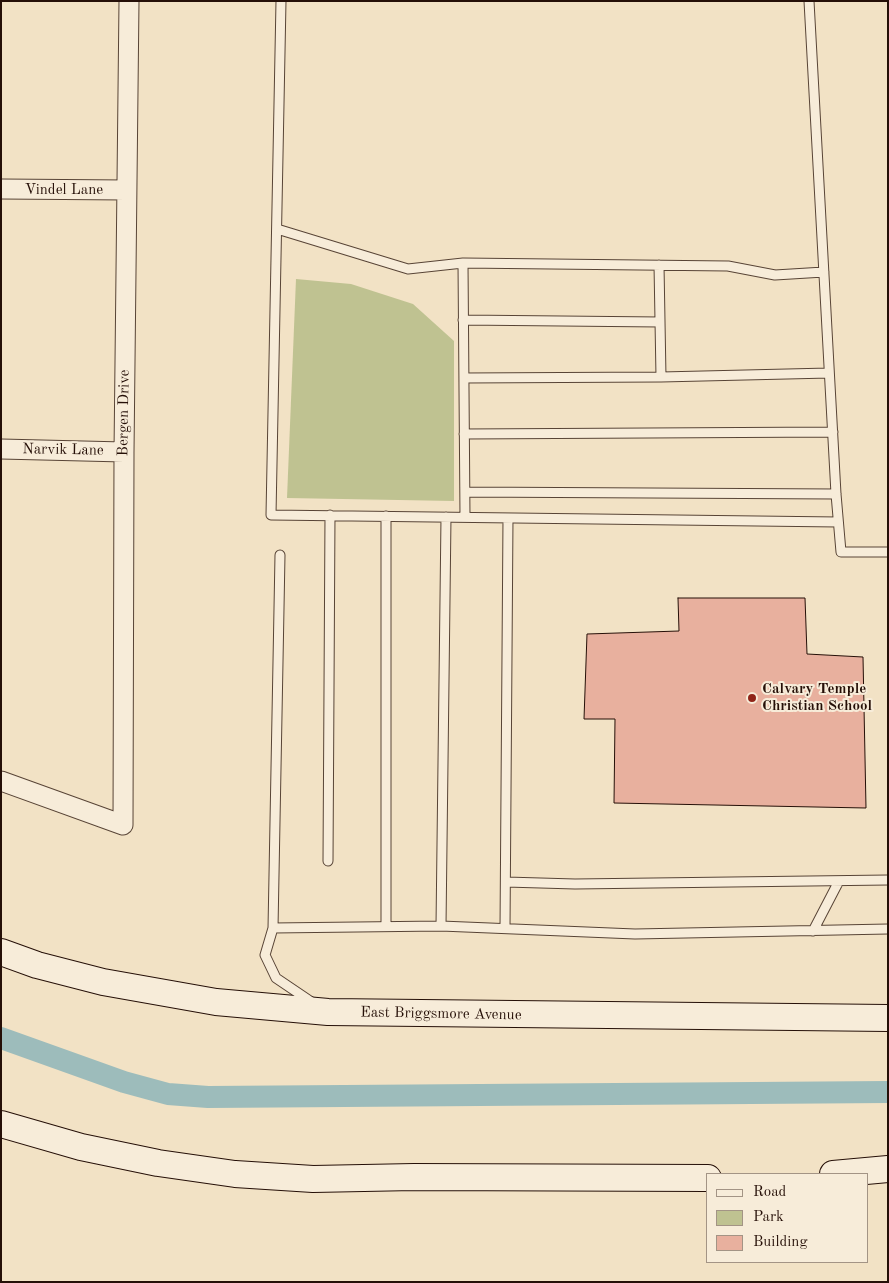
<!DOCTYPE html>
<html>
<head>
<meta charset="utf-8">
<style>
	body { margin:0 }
	#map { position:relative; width:889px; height:1283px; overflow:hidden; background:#f2e2c5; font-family:"Old Standard TT",serif }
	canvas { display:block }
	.frame { position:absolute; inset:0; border:2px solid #250f07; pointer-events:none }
	.legend { position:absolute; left:706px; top:1173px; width:162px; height:90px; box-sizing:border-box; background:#f7ecd9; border:1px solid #a39485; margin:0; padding:6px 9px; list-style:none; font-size:15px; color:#250f07 }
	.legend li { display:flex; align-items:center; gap:10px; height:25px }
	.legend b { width:25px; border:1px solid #a39485 }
</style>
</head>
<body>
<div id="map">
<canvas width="889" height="1283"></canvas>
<div class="frame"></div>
<ul class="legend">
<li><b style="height:6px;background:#f7ecd9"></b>Road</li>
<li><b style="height:14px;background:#bfc291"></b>Park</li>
<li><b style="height:14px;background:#e8b09e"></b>Building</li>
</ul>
</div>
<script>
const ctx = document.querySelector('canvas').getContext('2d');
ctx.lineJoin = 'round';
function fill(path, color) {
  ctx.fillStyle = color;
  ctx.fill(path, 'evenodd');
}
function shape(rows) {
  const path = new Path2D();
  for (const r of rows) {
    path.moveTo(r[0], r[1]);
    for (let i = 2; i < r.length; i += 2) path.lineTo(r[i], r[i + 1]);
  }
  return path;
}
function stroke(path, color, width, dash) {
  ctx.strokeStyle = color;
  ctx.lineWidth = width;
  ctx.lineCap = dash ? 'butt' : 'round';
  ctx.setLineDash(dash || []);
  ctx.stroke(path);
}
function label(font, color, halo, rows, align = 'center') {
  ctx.font = font + ' "Old Standard TT",serif';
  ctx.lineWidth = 4;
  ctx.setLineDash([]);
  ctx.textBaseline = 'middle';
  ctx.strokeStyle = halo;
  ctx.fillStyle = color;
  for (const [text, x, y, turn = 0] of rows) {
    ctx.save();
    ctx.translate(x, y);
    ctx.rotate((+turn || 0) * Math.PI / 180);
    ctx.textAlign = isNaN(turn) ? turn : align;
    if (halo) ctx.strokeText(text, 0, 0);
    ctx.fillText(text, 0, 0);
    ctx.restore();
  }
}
fill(shape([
	[296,279,351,284,413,304,454,341,454,501,287,498]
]), '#bfc291');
stroke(shape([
	[1,1038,124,1082,168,1094,208,1097,888,1092]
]), '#9dbcbb', 22);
const building = shape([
	[678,598,805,598,807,654,863,657,866,808,614,803,615,719,584,719,587,634,679,631,678,598]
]);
fill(building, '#e8b09e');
stroke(building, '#250f07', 1);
const service = shape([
	[281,1,271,515,838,522],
	[809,1,836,494,841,552,888,552],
	[277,229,408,269,463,263,728,266,775,275,824,272],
	[463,263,465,517],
	[659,265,661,377],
	[463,320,660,322],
	[464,378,661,377,829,373],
	[464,434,833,432],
	[465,492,836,494],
	[280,555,273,928,265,955,276,978,313,1003],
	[328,861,330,515],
	[506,882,575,884,888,880],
	[386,926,386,516],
	[441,926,446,517],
	[273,928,441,926,635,934,888,929],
	[505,928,508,518],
	[813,931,839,881]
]);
const minor = shape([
	[1,189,126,190],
	[1,449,124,452],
	[1,781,123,825,124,452,129,1]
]);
const secondary = shape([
	[1,952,37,965,103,982,216,1002,328,1012,888,1018],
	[1,1124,81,1147,158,1163,235,1174,313,1179,414,1177,708,1178],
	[833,1174,888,1169]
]);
stroke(service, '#584436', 11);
stroke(minor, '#584436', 21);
stroke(secondary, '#250f07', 28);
stroke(service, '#f7ecd9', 9);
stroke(minor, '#f7ecd9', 19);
stroke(secondary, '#f7ecd9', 26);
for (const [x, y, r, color] of [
	[752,698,5,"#8f2418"]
]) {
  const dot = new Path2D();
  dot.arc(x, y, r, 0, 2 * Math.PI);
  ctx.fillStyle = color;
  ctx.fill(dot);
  stroke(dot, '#f7ecd9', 2);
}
label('15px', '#250f07', '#f7ecd9', [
	["Vindel Lane",64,190],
	["Bergen Drive",124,413,-89],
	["Narvik Lane",63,450,1],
	["East Briggsmore Avenue",441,1014,1]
]);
label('bold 15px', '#250f07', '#f7ecd9', [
	["Calvary Temple",762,689],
	["Christian School",762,706]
], 'left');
</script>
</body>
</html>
